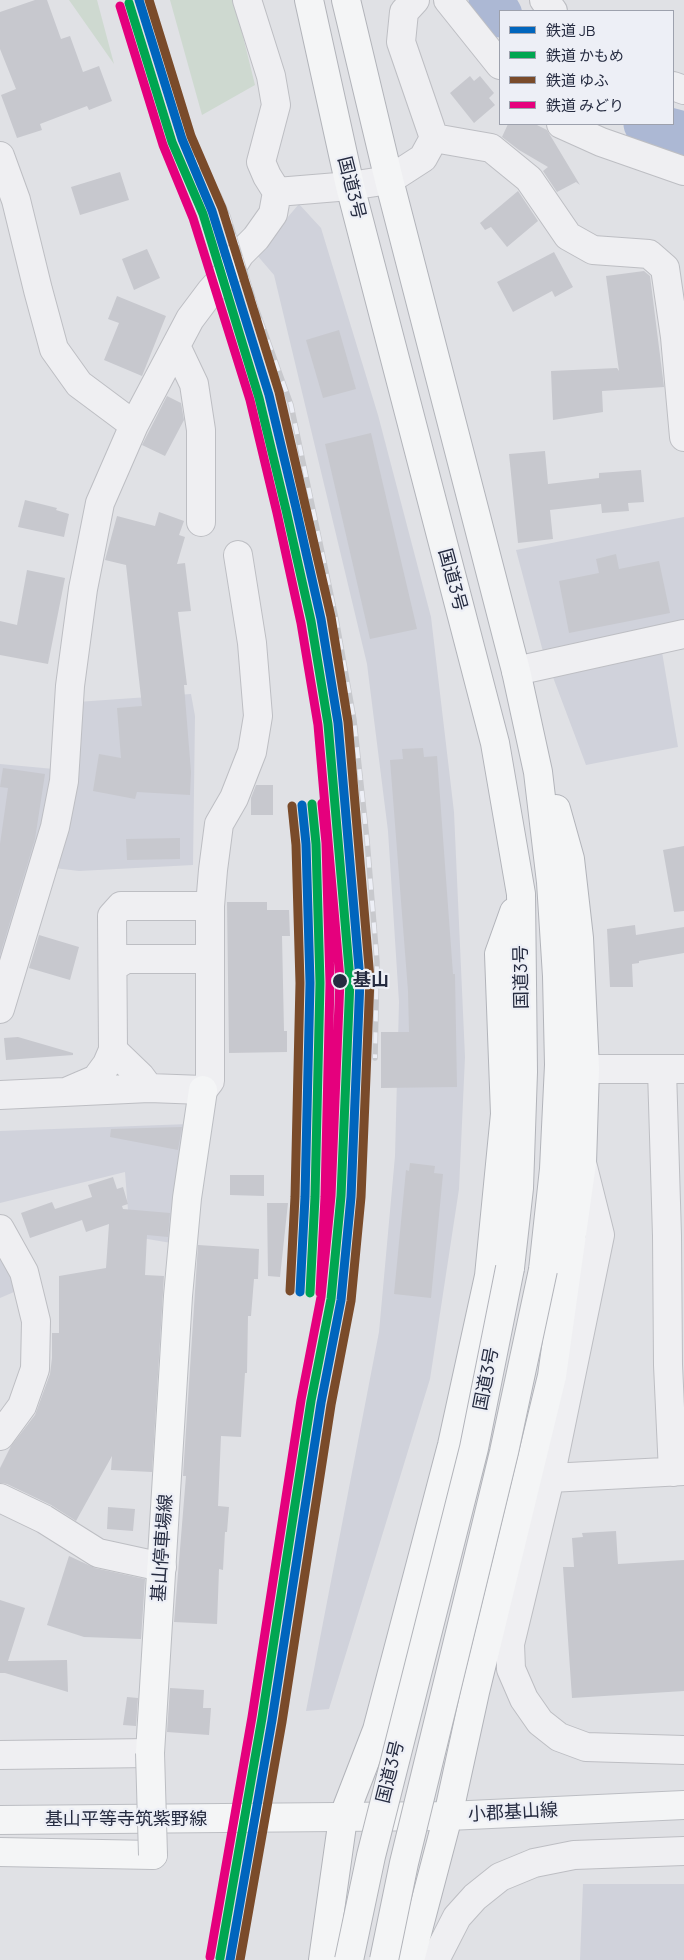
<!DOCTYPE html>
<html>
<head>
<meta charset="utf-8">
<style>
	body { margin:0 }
	#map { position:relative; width:684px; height:1960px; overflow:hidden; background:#e0e1e5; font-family:Manrope,"Noto Sans JP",sans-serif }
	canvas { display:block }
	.legend { position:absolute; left:499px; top:10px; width:175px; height:115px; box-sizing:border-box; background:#edeff6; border:1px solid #9da1ad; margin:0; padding:6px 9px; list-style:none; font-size:15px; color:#252b40 }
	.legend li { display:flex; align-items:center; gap:10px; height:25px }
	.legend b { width:25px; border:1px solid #9da1ad }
</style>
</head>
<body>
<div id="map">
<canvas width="684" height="1960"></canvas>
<ul class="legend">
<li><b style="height:6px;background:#0065bd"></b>鉄道 JB</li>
<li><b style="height:6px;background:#00a651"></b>鉄道 かもめ</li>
<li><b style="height:6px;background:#7a4b2a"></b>鉄道 ゆふ</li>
<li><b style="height:6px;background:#e5007d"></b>鉄道 みどり</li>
</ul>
</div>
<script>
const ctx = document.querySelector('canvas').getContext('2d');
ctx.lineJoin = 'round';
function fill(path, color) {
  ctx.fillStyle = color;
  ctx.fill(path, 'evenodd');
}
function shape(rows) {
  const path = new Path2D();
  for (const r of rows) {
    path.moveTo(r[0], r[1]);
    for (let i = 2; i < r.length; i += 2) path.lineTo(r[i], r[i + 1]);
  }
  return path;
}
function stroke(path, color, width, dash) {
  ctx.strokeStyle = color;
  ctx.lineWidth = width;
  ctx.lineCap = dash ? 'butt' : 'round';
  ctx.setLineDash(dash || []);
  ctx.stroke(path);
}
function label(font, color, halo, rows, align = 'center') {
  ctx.font = font + ' Manrope,"Noto Sans JP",sans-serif';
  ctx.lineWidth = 4.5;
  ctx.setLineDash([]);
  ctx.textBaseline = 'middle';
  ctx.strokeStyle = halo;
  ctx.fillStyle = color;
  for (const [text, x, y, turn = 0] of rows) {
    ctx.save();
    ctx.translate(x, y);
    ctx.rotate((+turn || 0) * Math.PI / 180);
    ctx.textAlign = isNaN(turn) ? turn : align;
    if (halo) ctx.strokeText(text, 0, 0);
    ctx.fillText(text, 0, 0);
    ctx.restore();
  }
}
fill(shape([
	[299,204,321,228,378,415,431,617,454,812,465,1057,459,1189,430,1379,329,1709,306,1711,379,1332,395,1156,399,1002,388,831,367,664,274,275,256,254],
	[684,517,684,628,659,634,678,747,586,765,542,648,516,550],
	[191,694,195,716,193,865,79,871,54,868,77,702],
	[0,764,54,769,41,843,0,973],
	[189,1124,171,1243,130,1236,125,1172,0,1203,0,1131],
	[0,1225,21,1289,0,1298],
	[583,1884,684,1884,684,1960,580,1960]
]), '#d0d2db');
fill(shape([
	[69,0,97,0,114,64],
	[170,0,234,0,255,85,202,115]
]), '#ced9d0');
stroke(shape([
	[491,0,500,15],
	[646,124,684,134]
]), '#acb8d4', 45);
fill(shape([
	[35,0,47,0,61,39,70,36,83,72,99,66,112,101,89,110,87,106,40,124,42,130,17,138,1,95,16,89,0,49,0,12],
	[470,76,474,81,480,76,494,93,489,98,495,105,474,123,450,93],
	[508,124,535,124,547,130,580,185,576,182,557,192,543,171,548,167,519,150,502,137],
	[120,172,129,200,80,215,71,187],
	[518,191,538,221,507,247,491,227,485,230,480,223],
	[147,249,160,278,134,290,122,259],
	[554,252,573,287,555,297,552,291,513,312,497,282],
	[644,271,650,276,664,387,602,391,603,412,553,420,551,371,617,368,619,371,606,276],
	[117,296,166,316,142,376,104,360,119,323,108,319],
	[339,330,356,389,323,398,306,340],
	[167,396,181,403,184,420,165,456,142,445],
	[371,433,417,629,370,639,325,444],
	[545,451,548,484,599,478,599,473,641,470,644,502,628,503,629,511,602,513,601,504,550,510,553,539,518,543,509,454],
	[25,500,57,508,56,510,69,514,64,537,18,527],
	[159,512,184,521,179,535,185,537,177,564,185,563,191,611,178,612,187,685,184,685,191,772,190,795,137,792,135,799,93,791,99,754,121,758,117,708,142,706,126,565,105,560,117,516,155,526],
	[616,554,619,569,659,561,670,613,569,633,559,581,599,573,596,559],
	[27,570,65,578,48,664,0,655,0,621,17,625],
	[423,748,424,757,437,756,453,974,455,974,457,1087,381,1088,381,1032,409,1032,408,991,390,760,403,759,402,749],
	[3,768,45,774,35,839,0,955,0,844,8,788,0,787],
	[256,785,273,785,273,815,251,815,251,798],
	[180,838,180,859,127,860,126,839],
	[684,846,684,911,674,912,663,850],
	[227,902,267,902,267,910,289,910,290,936,282,936,284,1031,287,1031,287,1052,229,1053],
	[635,925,636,935,684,927,684,953,639,961,639,963,632,964,633,987,610,987,607,929],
	[39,935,79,947,70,980,29,968],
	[18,1037,73,1053,73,1055,6,1060,4,1038],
	[182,1127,178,1150,110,1137,111,1129],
	[410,1163,435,1166,434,1173,443,1174,431,1298,394,1294,406,1170,409,1171],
	[230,1175,264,1175,264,1196,230,1195],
	[113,1177,117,1189,123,1187,128,1204,122,1206,123,1209,170,1213,168,1237,147,1235,145,1275,164,1276,152,1472,111,1470,112,1456,76,1521,51,1505,7,1484,0,1483,0,1468,11,1446,35,1415,50,1374,52,1358,52,1333,59,1333,59,1276,106,1268,109,1224,86,1232,82,1220,30,1238,21,1213,52,1202,55,1209,92,1197,88,1185],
	[267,1203,288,1203,280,1277,268,1276],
	[198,1245,259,1249,258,1279,254,1279,251,1316,248,1316,247,1373,245,1373,241,1437,221,1436,218,1506,229,1507,227,1532,225,1532,223,1570,219,1569,217,1624,174,1622,186,1476,183,1476],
	[108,1507,135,1509,133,1531,107,1529],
	[616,1531,618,1564,684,1560,684,1691,572,1698,563,1567,574,1567,572,1538,583,1537,582,1533],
	[69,1556,95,1568,145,1579,141,1639,84,1637,47,1625],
	[0,1600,25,1608,8,1661,67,1660,68,1692,5,1673,0,1673],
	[170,1688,204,1690,203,1708,211,1708,209,1735,167,1732],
	[127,1697,138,1698,136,1726,123,1725]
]), '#c7c8ce');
const minor = shape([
	[247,0,271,76,276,105,261,162,267,176,277,192,350,186,389,180,423,158,434,138,401,42,404,12,415,0],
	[448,0,500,65],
	[544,0,553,11],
	[673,86,684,90],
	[561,124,601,142,684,171],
	[434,138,491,148,529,179,568,236,593,250,649,254,665,268,675,337,684,437],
	[0,156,16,200,38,290,54,349,79,384,134,425],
	[176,346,194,384,201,430,201,522],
	[516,671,684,634],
	[210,906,213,870,219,824,234,798,252,752,258,716,252,643,238,555],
	[113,967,126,959,210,959],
	[0,1009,55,827,64,781,70,686,83,589,100,503,134,425,190,319,211,291,230,270,240,254,256,238,273,214,277,192],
	[113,1050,140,1076,149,1088],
	[585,1069,684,1069],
	[662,1070,667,1236,668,1365,673,1472],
	[0,1095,149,1088,203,1090,210,1081,210,906,121,906,112,916,113,1050,107,1064,96,1079,68,1091],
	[582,1163,600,1235,550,1478,510,1644,511,1669,524,1699,540,1722,559,1737,586,1747,684,1750],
	[0,1229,24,1272,36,1321,35,1369,22,1406,0,1436],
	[550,1478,684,1471],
	[0,1498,44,1519,98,1553,162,1567],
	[0,1755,150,1753],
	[435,1960,457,1917,475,1897,500,1877,534,1863,574,1855,684,1851]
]);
const major = shape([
	[150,1753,178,1296,187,1198,203,1090],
	[0,1820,448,1816,684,1805],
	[0,1852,153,1855]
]);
const highway = shape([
	[309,0,350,186,495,743,521,894,523,1072,519,1188,510,1268],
	[346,0,389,180,516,671,538,772,551,882,557,976,559,1065,554,1169,543,1270],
	[323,1960,343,1818,377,1730,452,1445,489,1276,505,1114,499,954,514,912],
	[410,1960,448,1816,475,1692,552,1376,582,1163,585,1069,579,938,570,859,556,809]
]);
stroke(minor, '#bdbec3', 30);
stroke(major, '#bcbec3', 30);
stroke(highway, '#b2b4ba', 30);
stroke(minor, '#efeff2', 28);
stroke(major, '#f4f5f6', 28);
stroke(highway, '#f4f5f6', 28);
const rail = shape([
	[182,139,219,195,228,216,256,308,291,405,336,619,354,720,367,840,377,962,375,1058]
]);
stroke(rail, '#c8c9cd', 5.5);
stroke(rail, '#edeff6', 4, [11]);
const majorBridge = shape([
	[150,1753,153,1855]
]);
const highwayBridge = shape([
	[349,1960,371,1856,474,1448,510,1268],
	[384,1960,404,1863,504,1452,543,1270]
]);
stroke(majorBridge, '#bcbec3', 30, []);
stroke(highwayBridge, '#b2b4ba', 30, []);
stroke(majorBridge, '#f4f5f6', 28);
stroke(highwayBridge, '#f4f5f6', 28);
stroke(shape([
	[139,0,182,139,212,211,269,395,296,508,321,619,338,723,360,980,351,1197,341,1300,321,1403,272,1720,230,1960],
	[300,1292,305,1197,310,983,306,844,302,805]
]), '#0065bd', 9);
stroke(shape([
	[129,3,172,142,203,214,259,398,286,510,311,621,328,724,350,980,341,1196,331,1299,311,1401,262,1718,220,1958],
	[310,1293,315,1197,320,983,316,844,312,804]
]), '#00a651', 9);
stroke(shape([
	[149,0,191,136,222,208,279,392,331,617,348,722,370,979,361,1197,351,1301,331,1405,282,1722,240,1960],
	[290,1291,295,1197,300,983,296,845,292,806]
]), '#7a4b2a', 9);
stroke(shape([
	[120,6,163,145,193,218,250,400,277,513,301,623,318,725,340,980,331,1196,321,1297,301,1400,252,1717,210,1957],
	[320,1293,325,1197,330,983,326,843,322,803]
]), '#e5007d', 9);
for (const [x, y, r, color] of [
	[340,981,8,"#252b40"]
]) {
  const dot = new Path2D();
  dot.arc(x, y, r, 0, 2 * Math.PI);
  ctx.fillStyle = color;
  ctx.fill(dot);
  stroke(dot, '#edeff6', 2);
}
label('18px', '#252b40', '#edeff6', [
	["国道3号",351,188,76],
	["国道3号",452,580,75],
	["国道3号",522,977,-91],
	["国道3号",487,1379,-79],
	["基山停車場線",163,1548,-86],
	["国道3号",391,1772,-76],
	["小郡基山線",513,1813,-3],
	["基山平等寺筑紫野線",126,1820]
]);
label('bold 18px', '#252b40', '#edeff6', [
	["基山",353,981]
], 'left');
</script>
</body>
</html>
